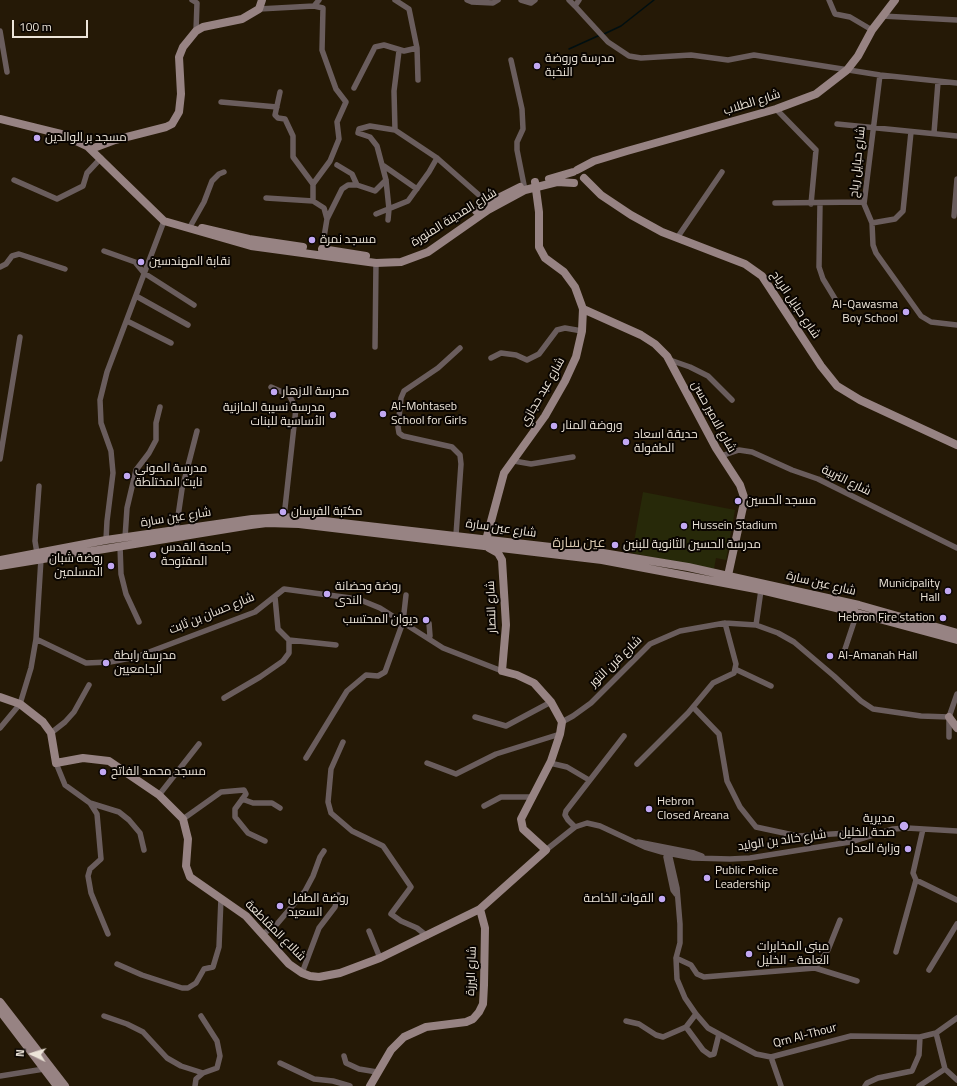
<!DOCTYPE html>
<html>
<head>
<meta charset="utf-8">
<style>
	body { margin:0 }
	#map { position:relative; width:957px; height:1086px; overflow:hidden; background:#251906; font-family:"Titillium Web",sans-serif }
	canvas { display:block }
	.north { position:absolute; left:12px; top:1034px; width:40px; height:40px; -webkit-text-stroke:3px #0a0501; paint-order:stroke; rotate:274deg; font-size:11px; font-weight:700; line-height:16px; text-align:center; color:#ede5d9 }
	.north::after { content:''; display:block; margin:auto; width:14px; height:18px; background:#ede5d9; clip-path:polygon(50% 0,100% 100%,50% 72%,0 100%) }
	.scale { position:absolute; left:12px; top:20px; width:76px; height:18px; box-sizing:border-box; border:2px solid #ede5d9; border-top:0; padding-left:5px; font-size:12px; line-height:14px; white-space:nowrap; color:#ede5d9; -webkit-text-stroke:3px #0a0501; paint-order:stroke }
</style>
</head>
<body>
<div id="map">
<canvas width="957" height="1086"></canvas>
<div class="north">N</div>
<div class="scale">100 m</div>
</div>
<script>
const ctx = document.querySelector('canvas').getContext('2d');
ctx.lineJoin = 'round';
function fill(path, color) {
  ctx.fillStyle = color;
  ctx.fill(path, 'evenodd');
}
function shape(rows) {
  const path = new Path2D();
  for (const r of rows) {
    path.moveTo(r[0], r[1]);
    for (let i = 2; i < r.length; i += 2) path.lineTo(r[i], r[i + 1]);
  }
  return path;
}
function stroke(path, color, width, dash) {
  ctx.strokeStyle = color;
  ctx.lineWidth = width;
  ctx.lineCap = dash ? 'butt' : 'round';
  ctx.setLineDash(dash || []);
  ctx.stroke(path);
}
function label(font, color, halo, rows, align = 'center') {
  ctx.font = font + ' "Titillium Web",Cairo,sans-serif';
  ctx.lineWidth = 4;
  ctx.setLineDash([]);
  ctx.textBaseline = 'middle';
  ctx.strokeStyle = halo;
  ctx.fillStyle = color;
  for (const [text, x, y, turn = 0] of rows) {
    ctx.save();
    ctx.translate(x, y);
    ctx.rotate((+turn || 0) * Math.PI / 180);
    ctx.textAlign = isNaN(turn) ? turn : align;
    if (halo) ctx.strokeText(text, 0, 0);
    ctx.fillText(text, 0, 0);
    ctx.restore();
  }
}
fill(shape([
	[643,492,735,510,726,560,716,558,714,569,632,553]
]), '#272909');
stroke(shape([
	[604,34,621,26,654,0],
	[569,49,600,35]
]), '#000f11', 1.5);
stroke(shape([
	[192,0,197,3,196,31],
	[395,0,409,9,417,48,418,80],
	[467,0,472,2,493,3,498,0],
	[521,0,531,3,535,0],
	[569,0,575,6],
	[579,0,575,6,585,17,608,42,629,56,641,58,691,55,728,60,754,55,880,75,957,83],
	[829,0,835,14,850,17,872,30],
	[259,9,314,6,319,0],
	[882,16,957,20],
	[0,31,7,72],
	[399,51,394,91,395,130,437,158,488,203],
	[511,60,522,109,523,129,517,142,517,150,525,190],
	[880,75,864,204,872,223,873,245,876,253,921,316,931,322,957,325],
	[354,88,375,47,384,45,404,51,417,48],
	[280,92,275,115,278,118,285,119,293,136,293,157,313,184,313,201],
	[221,102,277,107],
	[776,109,816,150,811,204],
	[837,124,957,136],
	[934,133,938,82],
	[337,165,352,174,357,185],
	[384,166,417,189],
	[14,180,57,199,83,186,87,173,101,158],
	[313,184,330,161,339,139,337,122,346,102,336,89,322,50,323,8,314,6],
	[266,198,313,201,324,208,327,219,322,249],
	[775,203,864,202],
	[820,204,819,267,823,279,840,307],
	[376,214,408,201,429,172,437,158],
	[954,216,957,179],
	[327,219,342,189,348,185,357,185,375,191,386,180],
	[388,220,389,209,386,180,377,146,370,137,358,133,359,129,370,126,395,130],
	[872,223,895,219,903,211,911,132],
	[191,225,204,202,212,181,219,174,224,172],
	[677,238,722,172],
	[104,251,135,262,144,273,194,305],
	[0,267,6,264,12,256,19,254,65,269],
	[136,296,188,325],
	[127,321,171,343],
	[375,347,376,263],
	[491,358,501,353,516,355,527,360,539,354,557,330,565,328,582,331],
	[670,360,690,367,708,376,732,400],
	[271,387,289,395,296,408,284,517],
	[721,456,739,450,752,452,792,470,818,479,957,548],
	[0,459,20,337],
	[514,461,531,464,573,457],
	[176,530,182,489,197,431],
	[456,535,461,464,460,455,452,447,403,436,399,433,398,427,401,398,404,391,438,368,460,348],
	[125,538,127,508,136,470,149,453,156,440,156,423,160,407],
	[106,540,107,521,113,473,111,451,101,423,100,400,107,372,164,221],
	[120,546,121,574,126,594,139,622],
	[756,625,761,590],
	[36,639,86,663,110,662,136,657,255,612,284,589,358,599,380,608,443,648,502,671],
	[429,639,430,636,429,623],
	[289,640,336,645],
	[844,652,857,613],
	[735,669,771,686],
	[224,698,260,677,283,661,289,653,289,640,278,629,275,597],
	[693,707,719,734,727,781,740,807,756,827,798,836,849,833,867,834],
	[475,717,506,726,551,702],
	[562,722,573,716,591,703,650,644,680,631,725,623,756,625,778,633,794,642,834,676,861,701,873,709,921,716,949,717],
	[0,728,20,704,31,668,36,639,41,559,37,553,35,541,39,486],
	[51,733,65,722,74,712,89,685],
	[949,737,949,717,957,694],
	[343,742,331,769,328,802,331,813,352,831,383,846,411,887,391,914,401,921,417,928,427,936],
	[306,758,347,691,366,675,378,676,385,672,403,622,406,595],
	[56,763,65,785,90,803,97,814,101,859,90,869,88,876,91,893,108,934],
	[427,763,456,774,496,754,560,734],
	[550,763,567,767,589,780],
	[637,764,688,713,713,683,734,673,736,664,725,623],
	[159,795,199,744],
	[242,799,253,803,272,803,280,808],
	[90,803,119,812,129,820,140,833,144,850],
	[484,806,501,797,530,797],
	[183,819,221,792,244,790,246,794,235,809,235,817,248,833,265,841],
	[575,827,568,820,565,815,566,811,624,736],
	[923,829,913,873,916,880,957,900],
	[638,842,694,853,702,856],
	[665,848,669,853,677,888,680,924,680,943,676,958,677,979,685,998,696,1014,708,1028,719,1034,756,1054,771,1057,851,1036,920,1037,936,1033,957,1018],
	[546,850,575,827,587,823,600,826,645,847,662,852,693,858,730,859,750,858,850,842,893,829,907,828,957,831],
	[666,857,673,890,676,894],
	[369,931,380,958],
	[263,934,277,924,305,891,313,876,320,857,324,851],
	[896,952,916,880],
	[676,958,691,965,697,974,704,977,815,968,857,981],
	[117,964,142,975,182,988,188,988,196,983,204,969,213,967,219,947,221,898],
	[815,968,828,950,840,920],
	[929,970,957,924],
	[302,973,319,928,335,907,338,895],
	[104,1016,127,1024,143,1032,167,1058,181,1066,203,1073],
	[626,1021,639,1024,656,1035,663,1037,686,1027,696,1014],
	[686,1027,703,1050,710,1055,714,1054,719,1034],
	[936,1033,945,1069,957,1080],
	[344,1056,346,1063,359,1069,377,1072],
	[771,1057,781,1086],
	[280,1063,314,1079,333,1081,350,1086],
	[0,1076,44,1069],
	[195,1086,196,1079,203,1073,217,1068,220,1056,217,1041,201,1016],
	[865,1086,867,1083,878,1078,912,1071,919,1055,920,1037],
	[919,1086,945,1069]
]), '#6a5d5d', 5.5);
stroke(shape([
	[0,119,61,134,87,146,164,221,251,246,376,263,401,262,428,252,488,210,525,190,557,182,574,183],
	[91,149,115,140,166,127,172,124,179,112,181,94,179,57,183,47,196,31,203,27,242,19,259,9,262,0],
	[577,170,594,161,627,151,776,109,816,94,847,70,858,56,872,30,895,0],
	[584,178,601,195,631,215,662,232,745,264,762,276,821,366,837,386,860,400,957,445],
	[549,179,573,172],
	[476,211,488,203,520,187],
	[202,228,249,239,303,247],
	[322,249,366,256],
	[583,309,641,335,655,344,667,356,716,448,740,485,744,497,743,507,727,580],
	[0,560,106,540,252,519,284,517,307,519,603,553,688,567,859,605,957,633],
	[0,566,251,525,267,523,299,524,602,560,761,590,857,613,957,640],
	[0,697,20,704,43,722,51,733,56,763,83,758,109,761,159,795,183,819,188,839,186,866,190,877,246,916,289,964,302,973,310,976,319,977,340,973,380,958,480,909,546,850,523,829,521,819,551,761,560,734,562,722,551,702,534,683,517,675,502,671,506,625,502,560,498,553,489,548,486,540,504,473,545,416,565,381,576,357,582,331,583,309,575,287,564,272,545,258,539,247,539,212,535,182],
	[949,717,957,728],
	[0,1002,65,1086],
	[0,1011,57,1086],
	[370,1086,391,1050,404,1037,426,1027,466,1022,473,1019,479,1012,483,1004,484,985,485,928,480,909]
]), '#978383', 8);
for (const [x, y, r, color] of [
	[537,66,4,"#c2a8f3"],
	[37,138,4,"#c2a8f3"],
	[312,240,4,"#c2a8f3"],
	[141,262,4,"#c2a8f3"],
	[906,312,4,"#c2a8f3"],
	[274,392,4,"#c2a8f3"],
	[383,414,4,"#c2a8f3"],
	[333,415,4,"#c2a8f3"],
	[554,426,4,"#c2a8f3"],
	[626,442,4,"#c2a8f3"],
	[127,476,4,"#c2a8f3"],
	[738,501,4,"#c2a8f3"],
	[283,512,4,"#c2a8f3"],
	[684,526,4,"#c2a8f3"],
	[615,545,4,"#c2a8f3"],
	[153,555,4,"#c2a8f3"],
	[111,566,4,"#c2a8f3"],
	[948,591,4,"#c2a8f3"],
	[327,594,4,"#c2a8f3"],
	[943,618,4,"#c2a8f3"],
	[426,620,4,"#c2a8f3"],
	[830,656,4,"#c2a8f3"],
	[106,663,4,"#c2a8f3"],
	[103,772,4,"#c2a8f3"],
	[649,809,4,"#c2a8f3"],
	[904,826,5,"#c2a8f3"],
	[908,849,4,"#c2a8f3"],
	[707,878,4,"#c2a8f3"],
	[662,899,4,"#c2a8f3"],
	[280,906,4,"#c2a8f3"],
	[749,954,4,"#c2a8f3"]
]) {
  const dot = new Path2D();
  dot.arc(x, y, r, 0, 2 * Math.PI);
  ctx.fillStyle = color;
  ctx.fill(dot);
  stroke(dot, '#0a0501', 1.5);
}
label('12px', '#ede5d9', '#0a0501', [
	["مدرسة وروضة",545,59],
	["النخبة",545,73],
	["مسجد بر الوالدين",45,138],
	["مسجد نمرة",320,240],
	["نقابة المهندسين",149,262],
	["Al-Qawasma",898,305,"right"],
	["Boy School",898,319,"right"],
	["مدرسة الازهار",282,392],
	["Al-Mohtaseb",391,407],
	["School for Girls",391,421],
	["مدرسة نسيبة المازنية",325,408,"right"],
	["الأساسية للبنات",325,422,"right"],
	["وروضة المنار",562,426],
	["حديقة اسعاد",634,435],
	["الطفولة",634,449],
	["مدرسة الموني",135,469],
	["نايت المختلطة",135,483],
	["مسجد الحسين",746,501],
	["مكتبة الفرسان",291,512],
	["Hussein Stadium",692,526],
	["مدرسة الحسين الثانوية للبنين",623,545],
	["جامعة القدس",161,548],
	["المفتوحة",161,562],
	["روضة شبان",103,559,"right"],
	["المسلمين",103,573,"right"],
	["Municipality",940,584,"right"],
	["Hall",940,598,"right"],
	["روضة وحضانة",335,587],
	["الندى",335,601],
	["Hebron Fire station",935,618,"right"],
	["ديوان المحتسب",418,620,"right"],
	["مدرسة رابطة",114,656],
	["الجامعيين",114,670],
	["Al-Amanah Hall",838,656],
	["مسجد محمد الفاتح",111,772],
	["Hebron",657,802],
	["Closed Areana",657,816],
	["مديرية",895,819,"right"],
	["صحة الخليل",895,833,"right"],
	["وزارة العدل",900,849,"right"],
	["Public Police",715,871],
	["Leadership",715,885],
	["روضة الطفل",288,899],
	["السعيد",288,913],
	["القوات الخاصة",654,899,"right"],
	["مبنى المخابرات",757,947],
	["العامة - الخليل",757,961]
], 'left');
label('12px', '#ede5d9', '#0a0501', [
	["شارع الطلاب",752,103,-17],
	["شارع حبايل رياح",858,162,-84],
	["شارع المدينة المنورة",454,218,-32],
	["شارع حبايل الرياح",795,305,56],
	["شارع عبد حجازي",543,392,-60],
	["شارع الامير حسن",713,417,61],
	["شارع التربية",846,481,26],
	["شارع عين سارة",176,518,-9],
	["شارع عين سارة",501,529,8],
	["شارع عين سارة",821,584,13],
	["شارع النصار",492,607,-92],
	["شارع حسان بن ثابت",212,614,-22],
	["شارع قرن الثور",616,662,-44],
	["شارع خالد بن الوليد",782,841,-8],
	["شالاع المقاطعة",275,931,45],
	["شارع اليرزة",472,971,-88],
	["Qrn Al-Thour",805,1036,-15]
]);
label('14px', '#d7c7af', '#0a0501', [
	["عين سارة",579,544]
]);
</script>
</body>
</html>
